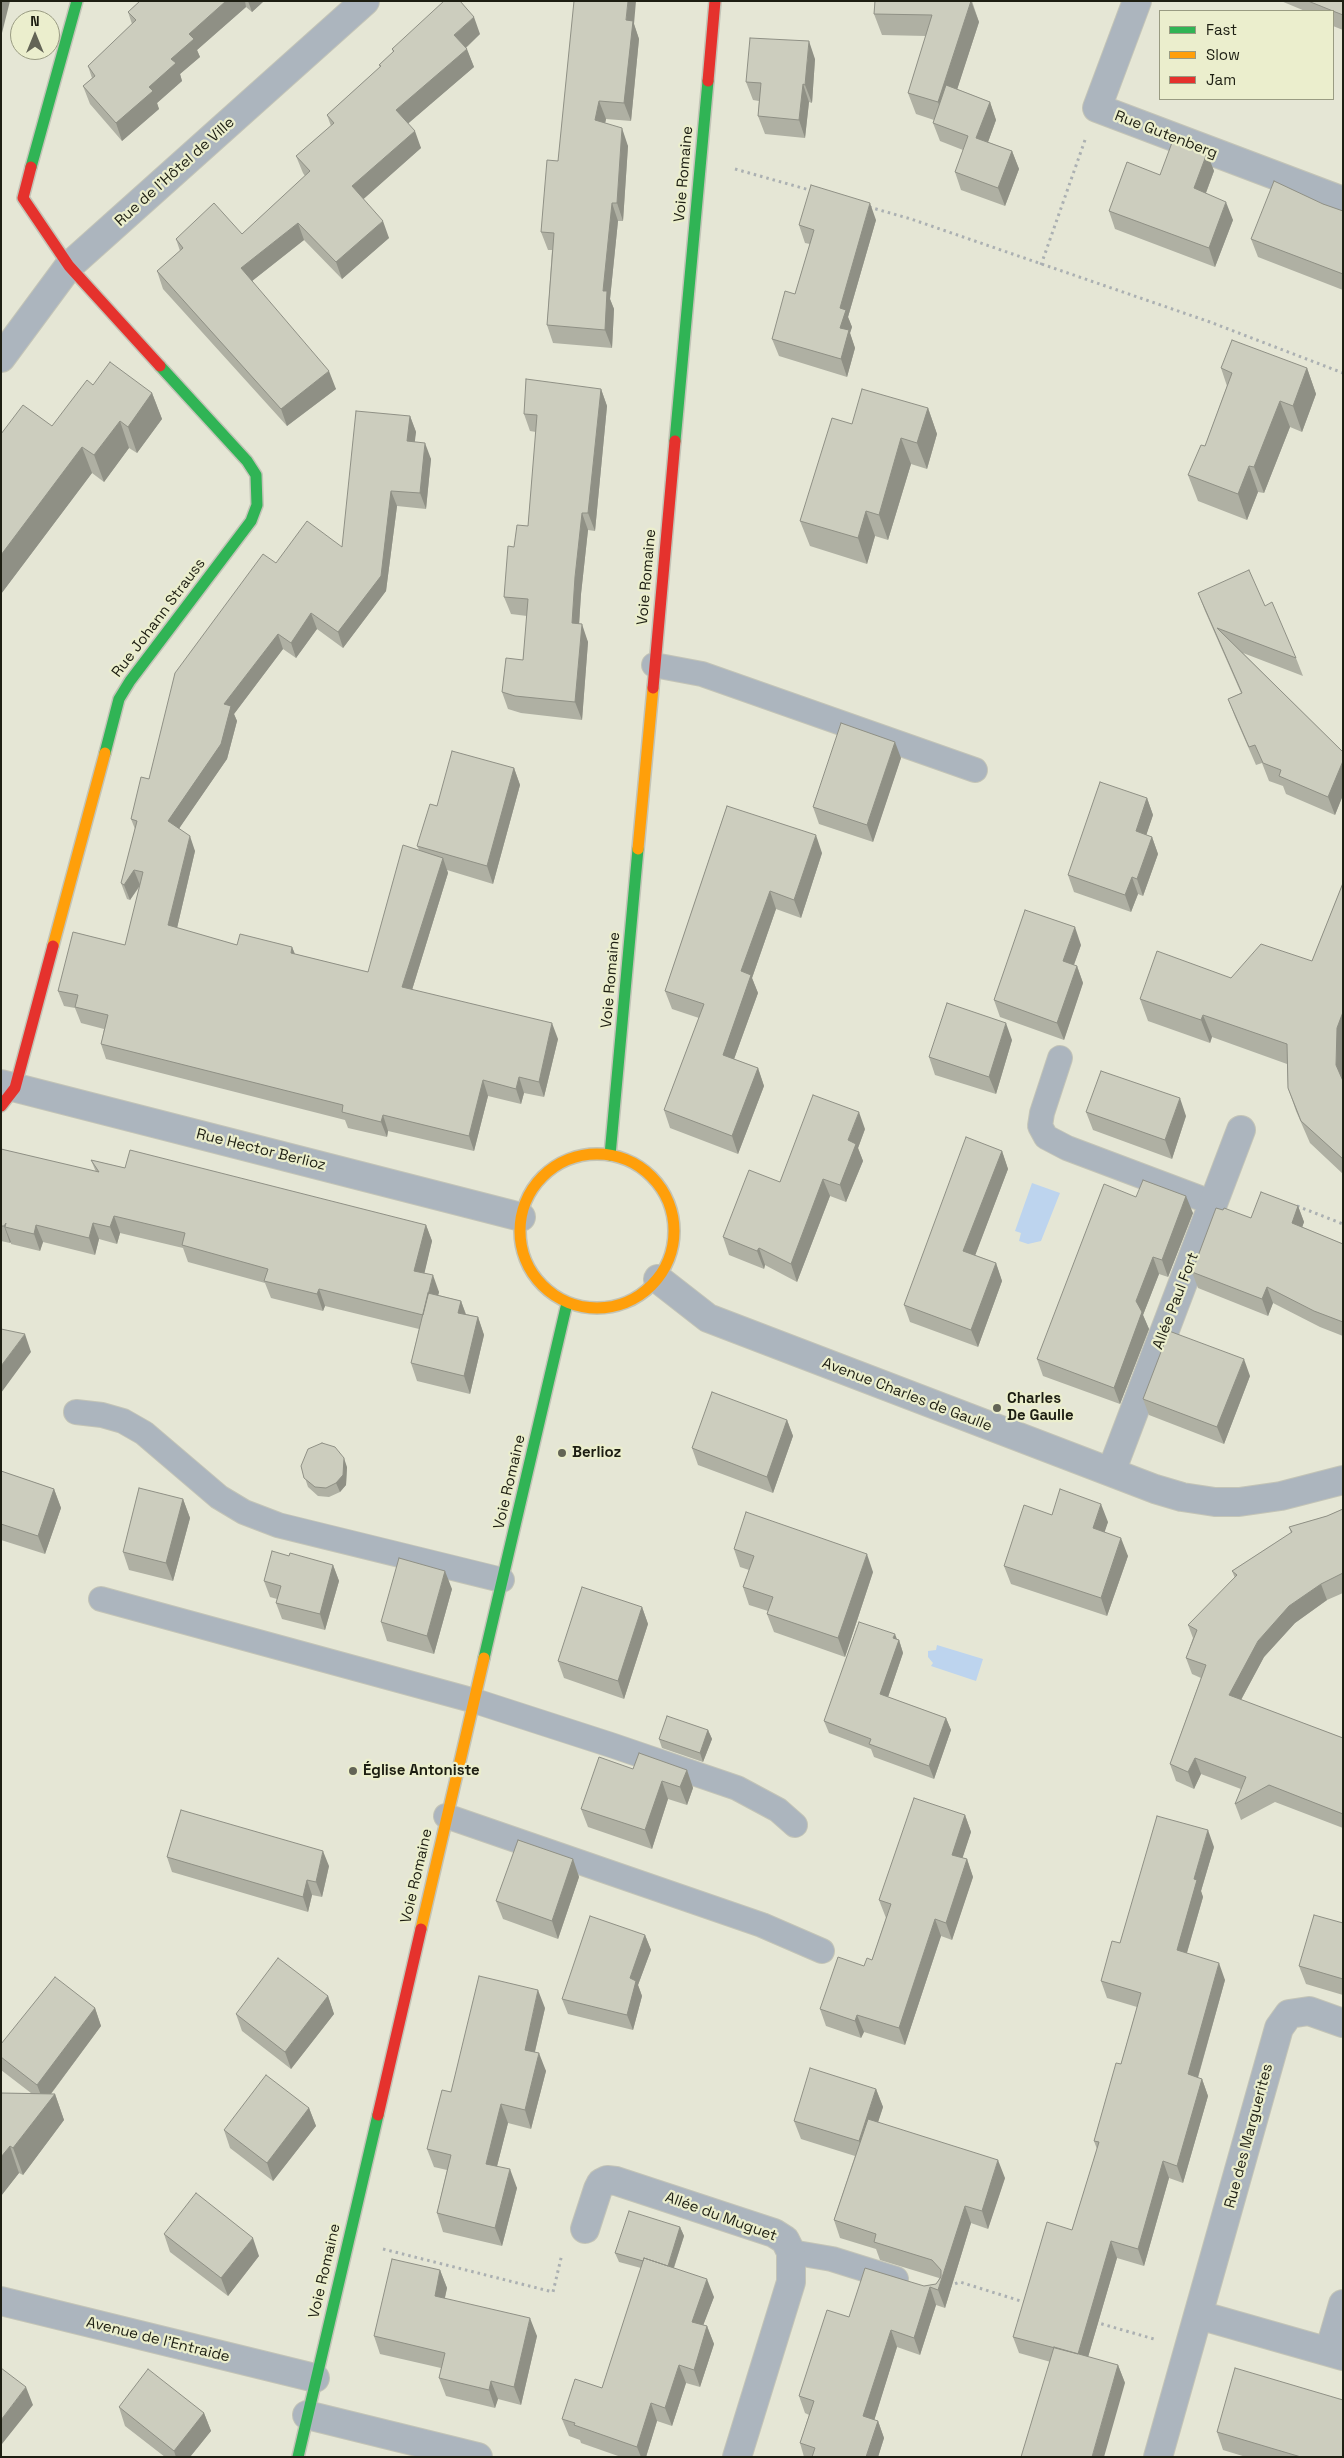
<!DOCTYPE html>
<html>
<head>
<meta charset="utf-8">
<style>
	body { margin:0 }
	#map { position:relative; width:1344px; height:2458px; overflow:hidden; background:#e5e6d5; font-family:"Space Grotesk",sans-serif }
	canvas { display:block }
	.frame { position:absolute; inset:0; border:2px solid #1d1e12; pointer-events:none }
	.legend { position:absolute; left:1159px; top:10px; width:175px; height:90px; box-sizing:border-box; background:#ebeecd; border:1px solid #999b82; margin:0; padding:6px 9px; list-style:none; font-size:15px; color:#1d1e12 }
	.legend li { display:flex; align-items:center; gap:10px; height:25px }
	.legend b { width:25px; border:1px solid #999b82 }
	.north { position:absolute; left:10px; top:10px; width:50px; height:50px; box-sizing:border-box; background:#ebeecd; border:1px solid #999b82; border-radius:50%; rotate:0deg; font-size:14px; font-weight:700; line-height:20px; text-align:center; color:#1d1e12 }
	.north::after { content:''; display:block; margin:auto; width:18px; height:22px; background:#636456; clip-path:polygon(50% 0,100% 100%,50% 72%,0 100%) }
</style>
</head>
<body>
<div id="map">
<canvas width="1344" height="2458"></canvas>
<div class="frame"></div>
<ul class="legend">
<li><b style="height:6px;background:#30b455"></b>Fast</li>
<li><b style="height:6px;background:#ff9f0a"></b>Slow</li>
<li><b style="height:6px;background:#e5322d"></b>Jam</li>
</ul>
<div class="north">N</div>
</div>
<script>
const ctx = document.querySelector('canvas').getContext('2d');
ctx.lineJoin = 'round';
function fill(path, color) {
  ctx.fillStyle = color;
  ctx.fill(path, 'evenodd');
}
function shape(rows) {
  const path = new Path2D();
  for (const r of rows) {
    if (r.length === 3) {
      path.moveTo(r[0] + r[2], r[1]);
      path.arc(r[0], r[1], r[2], 0, 2 * Math.PI);
      continue;
    }
    path.moveTo(r[0], r[1]);
    for (let i = 2; i < r.length; i += 2) path.lineTo(r[i], r[i + 1]);
  }
  return path;
}
function stroke(path, color, width, dash) {
  ctx.strokeStyle = color;
  ctx.lineWidth = width;
  ctx.lineCap = dash ? 'butt' : 'round';
  ctx.setLineDash(dash || []);
  ctx.stroke(path);
}
function label(font, color, halo, rows, align = 'center') {
  ctx.font = font + ' "Space Grotesk",sans-serif';
  ctx.lineWidth = 4.5;
  ctx.setLineDash([]);
  ctx.textBaseline = 'middle';
  ctx.strokeStyle = halo;
  ctx.fillStyle = color;
  for (const [text, x, y, turn = 0] of rows) {
    ctx.save();
    ctx.translate(x, y);
    ctx.rotate((+turn || 0) * Math.PI / 180);
    ctx.textAlign = isNaN(turn) ? turn : align;
    if (halo) ctx.strokeText(text, 0, 0);
    ctx.fillText(text, 0, 0);
    ctx.restore();
  }
}
fill(shape([
	[1032,1183,1060,1193,1041,1241,1028,1244,1019,1241,1021,1233,1015,1231],
	[937,1645,983,1659,976,1681,931,1666,933,1663,928,1657,928,1651,936,1650]
]), '#bdd4ee');
const lane = shape([
	[654,665,702,674,975,770],
	[1060,1058,1042,1113,1040,1126,1046,1137,1067,1148,1213,1203],
	[76,1412,102,1415,123,1421,144,1433,219,1497,244,1512,278,1525,502,1580],
	[101,1599,475,1701,611,1745,737,1788,778,1810,795,1825],
	[446,1816,762,1925,822,1951],
	[791,2252,832,2259,896,2279]
]);
const street = shape([
	[1137,1,1097,108,1343,201],
	[1,358,69,266,365,1],
	[1,1084,521,1217],
	[658,1279,708,1318,1155,1489,1182,1497,1215,1502,1239,1502,1281,1496,1343,1480],
	[1111,1472,1241,1130],
	[585,2229,598,2189,601,2183,607,2180,616,2181,774,2233,785,2240,791,2252,791,2282,737,2457],
	[1,2301,315,2378],
	[1343,2304,1329,2352,1343,2356],
	[1199,2315,1329,2352],
	[307,2415,478,2457],
	[1158,2457,1279,2028,1289,2014,1309,2011,1343,2023]
]);
const fast = shape([
	[31,167,77,1],
	[675,441,708,81],
	[105,753,119,699,130,681,251,521,257,505,256,475,247,461,160,366],
	[610,1155,638,849],
	[484,1658,567,1303],
	[298,2457,378,2115]
]);
const slow = shape([
	[638,849,653,688],
	[53,946,105,753],
	[597,1231,77],
	[421,1929,484,1658]
]);
const jam = shape([
	[708,81,715,1],
	[31,167,23,198,69,266,160,366],
	[653,688,675,441],
	[1,1106,15,1088,53,946],
	[378,2115,421,1929]
]);
stroke(lane, '#c3c4b7', 26);
stroke(street, '#c3c4b7', 30);
stroke(fast, '#c3c4b7', 14);
stroke(slow, '#c3c4b7', 14);
stroke(jam, '#c3c4b7', 14);
stroke(shape([
	[735,169,813,191],
	[869,207,911,219,1210,322,1343,373],
	[1041,265,1085,140],
	[1297,1206,1343,1224],
	[383,2249,553,2292,562,2254],
	[949,2286,960,2282,1027,2303],
	[1095,2322,1154,2339]
]), '#abb0b2', 3, [2.5, 4]);
stroke(lane, '#acb5be', 24);
stroke(street, '#acb5be', 28);
stroke(fast, '#30b455', 11);
stroke(slow, '#ff9f0a', 11);
stroke(jam, '#e5322d', 11);
fill(shape([
	[140,1,264,1,252,12,246,7,197,50,200,57,180,74,182,81,157,103,159,109,122,141,90,104,83,86,92,78,88,66,132,24,128,12],
	[875,1,972,1,979,22,957,89,990,102,996,120,988,142,1012,151,1019,169,1005,206,961,190,955,172,963,150,940,141,933,123,934,120,916,114,908,93,926,36,882,35,874,14],
	[1281,1,1343,1,1343,30,1333,26,1333,11,1305,11],
	[634,24,639,39,631,121,606,119,605,123,628,146,623,221,618,221,610,299,614,309,612,348,553,343,547,325,552,250,548,250,541,232,558,161],
	[480,34,466,48,474,67,408,123,421,148,363,199,389,238,342,279,304,240,252,281,336,389,287,426,163,289,157,271,180,251,176,239,242,234,305,176,303,173,296,156,331,126,327,115,380,67,379,65,393,52,392,49],
	[815,59,812,103,809,102,805,138,765,134,758,116,759,101,753,100,746,82],
	[1207,153,1214,171,1206,193,1233,220,1215,267,1115,229,1109,211,1160,175],
	[1323,204,1343,211,1343,290,1258,257,1251,239],
	[876,220,848,317,852,327,850,333,855,348,847,377,779,356,772,339,795,294,810,244,805,243,799,225],
	[1221,368,1307,368,1316,394,1302,432,1290,427,1264,493,1258,492,1247,520,1198,501,1188,475,1205,446,1227,386],
	[93,385,152,393,162,419,137,453,129,448,104,482,92,473,1,594,1,434,52,426],
	[601,389,607,406,595,531,588,530,581,594,579,624,588,642,582,720,521,713,508,709,502,692,523,660,527,616,511,614,504,597,514,547,528,526,536,432,530,431,524,414],
	[928,408,937,434,927,469,911,464,888,540,875,536,867,564,810,546,800,521,852,424],
	[410,416,416,432,414,442,431,459,426,509,397,506,386,591,343,648,317,629,296,658,283,649,234,714,237,721,227,759,179,828,195,851,177,928,237,945,292,947,295,954,368,972,419,850,417,846,437,806,514,768,520,785,493,884,447,870,448,873,412,990,558,1039,544,1097,524,1093,521,1104,488,1096,474,1151,388,1131,387,1137,348,1128,345,1120,106,1059,101,1044,104,1029,81,1023,75,1008,64,1006,58,991,125,945,140,886,130,900,127,899,121,883,135,829,131,819,149,779,276,563,342,547],
	[1198,593,1265,606,1296,658,1303,676,1243,653,1343,752,1343,795,1335,815,1286,794,1283,786,1269,781,1262,763,1256,765,1235,717,1228,699,1241,693,1205,611],
	[901,758,873,842,819,824,813,807],
	[1147,798,1153,815,1146,835,1152,837,1158,854,1143,896,1138,894,1131,912,1074,892,1068,875],
	[727,806,822,853,801,918,776,909,752,978,758,993,734,1059,758,1068,764,1086,738,1154,670,1128,664,1110,699,1018,672,1009,665,991],
	[1343,883,1343,1174,1310,1143,1296,1111,1288,1088,1287,1064,1212,1037,1210,1043,1148,1021,1140,999,1312,961],
	[1081,945,1074,965,1077,966,1083,983,1064,1040,1000,1017,994,1000],
	[1012,1040,996,1094,935,1075,929,1057],
	[1086,1112,1186,1116,1172,1159,1093,1130],
	[865,1129,858,1148,863,1161,846,1202,830,1196,797,1282,765,1265,764,1269,729,1255,723,1237,780,1182],
	[1,1149,96,1172,91,1160,125,1168,426,1225,432,1241,424,1273,439,1292,438,1295,461,1301,466,1314,478,1317,484,1335,470,1394,417,1381,411,1363,419,1329,325,1306,323,1311,271,1298,265,1283,188,1262,183,1248,120,1233,117,1244,99,1239,95,1255,43,1242,40,1251,11,1244,11,1242,10,1243,1,1241],
	[1002,1151,1008,1169,975,1255,996,1263,1002,1281,978,1347,910,1322,904,1305],
	[1136,1197,1193,1213,1168,1277,1159,1274,1143,1315,1149,1329,1120,1404,1043,1376,1037,1359],
	[1298,1206,1304,1222,1302,1227,1343,1244,1343,1336,1320,1327,1273,1303,1268,1316,1198,1288,1192,1272,1223,1210,1251,1218],
	[1250,1376,1224,1444,1149,1415,1143,1399],
	[787,1420,793,1436,773,1493,698,1465,692,1448],
	[301,1466,347,1467,346,1485,340,1492,329,1497,318,1496,308,1487],
	[1,1471,54,1489,61,1508,45,1554,1,1540],
	[183,1499,190,1518,173,1581,129,1570,123,1552],
	[1343,1509,1343,1593,1327,1600,1295,1623,1264,1657,1241,1700,1343,1738,1343,1828,1275,1802,1241,1820,1235,1804,1241,1789,1201,1774,1194,1789,1176,1781,1170,1764,1201,1678,1192,1674,1186,1658,1193,1638,1188,1625,1235,1578,1232,1571,1291,1533,1289,1527,1327,1516],
	[1052,1515,1108,1522,1104,1532,1128,1556,1107,1616,1011,1584,1004,1566],
	[734,1549,873,1572,845,1657,774,1632,767,1614,768,1611,749,1605,743,1587,749,1570,740,1567],
	[289,1556,333,1565,339,1581,325,1630,282,1619,276,1603,277,1599,270,1597,264,1581],
	[452,1589,434,1654,387,1641,381,1622],
	[642,1607,648,1624,624,1699,564,1678,558,1661],
	[897,1640,899,1640,903,1653,888,1697,946,1718,951,1730,934,1779,874,1757,871,1749,829,1733,824,1721],
	[708,1730,712,1739,703,1762,662,1748,659,1739],
	[687,1770,693,1788,687,1805,668,1799,652,1849,588,1827,581,1809],
	[965,1815,971,1832,962,1858,967,1859,973,1877,952,1940,941,1936,905,2045,864,2032,861,2038,826,2026,820,2009,864,1966,872,1960,886,1918,879,1900],
	[1214,1847,1201,1891,1203,1897,1187,1953,1225,1980,1198,2078,1202,2079,1208,2096,1183,2183,1169,2178,1144,2266,1117,2258,1088,2357,1118,2365,1125,2383,1019,2353,1013,2337,1072,2230,1097,2149,1094,2141,1121,2064,1137,2007,1107,1998,1101,1981,1120,1943],
	[167,1857,329,1866,322,1897,312,1895,308,1912,172,1872],
	[573,1859,579,1877,558,1939,503,1919,496,1901],
	[1343,1923,1343,1995,1306,1984,1299,1966],
	[645,1935,651,1950,638,1985,642,1996,633,2030,568,2014,562,1999],
	[328,1996,334,2014,291,2069,242,2031,236,2014],
	[95,2008,101,2026,51,2094,55,2094,64,2120,23,2175,19,2173,1,2196,1,2093,31,2093,1,2070,1,2044],
	[545,2008,535,2052,546,2071,531,2129,508,2123,497,2166,517,2188,502,2246,443,2232,437,2213,447,2170,434,2167,427,2149,451,2092],
	[876,2089,883,2107,878,2122,1005,2178,988,2229,971,2223,945,2308,936,2305,920,2355,897,2347,874,2420,878,2421,884,2438,878,2457,804,2457,800,2443,809,2415,805,2413,799,2396,849,2317,924,2286,936,2284,939,2279,939,2278,880,2260,876,2249,840,2238,834,2220,855,2156,801,2139,794,2121],
	[309,2108,316,2126,273,2181,230,2148,224,2130],
	[680,2227,684,2236,674,2268,714,2297,703,2325,707,2326,714,2344,700,2387,686,2383,672,2426,657,2421,646,2457,621,2457,581,2443,580,2440,569,2436,562,2419,602,2388,641,2268,619,2262,615,2253],
	[164,2234,259,2256,228,2296,170,2252],
	[440,2270,447,2288,445,2298,537,2336,521,2405,498,2399,495,2408,446,2396,439,2378,441,2368,380,2354,374,2336],
	[119,2407,204,2413,211,2431,190,2457,165,2457,125,2426],
	[1217,2432,1343,2457,1246,2457,1223,2450]
]), '#afb0a3');
fill(shape([
	[1,1,10,1,1,37],
	[226,1,245,1,246,7,197,50,200,57,180,74,182,81,157,103,159,109,122,141,116,123,149,87,171,59,189,34],
	[248,1,264,1,252,12],
	[628,1,636,1,634,24,639,39,631,121,624,103,626,20],
	[971,1,979,22,946,124,938,102],
	[474,17,480,34,461,52,454,35],
	[809,41,815,59,812,103,805,85],
	[467,49,474,67,403,128,396,110],
	[803,84,809,102,805,138,799,120],
	[599,101,606,119,602,138,595,120],
	[990,102,996,120,983,156,976,138],
	[622,128,628,146,623,221,617,203],
	[415,131,421,148,358,204,352,186],
	[1012,151,1019,169,1005,206,998,188],
	[1207,153,1214,171,1201,206,1194,188],
	[1226,202,1233,220,1215,267,1209,248],
	[612,203,618,221,610,299,614,309,612,348,605,330,603,291],
	[870,203,876,220,848,317,852,327,850,333,855,348,847,377,841,359,840,308],
	[383,221,389,238,342,279,336,262],
	[298,223,304,240,247,285,241,268],
	[1307,368,1316,394,1302,432,1293,406],
	[329,371,336,389,287,426,281,409],
	[601,389,607,406,595,531,588,513],
	[152,393,162,419,137,453,128,427],
	[1280,401,1290,427,1264,493,1254,467],
	[928,408,937,434,927,469,917,443],
	[410,416,416,432,413,457,407,441],
	[120,421,129,448,104,482,94,455],
	[901,438,911,464,888,540,879,515],
	[425,443,431,459,426,509,420,493],
	[82,447,92,473,1,594,1,555],
	[1249,466,1258,492,1247,520,1238,494],
	[391,491,397,506,386,591,343,648,338,632],
	[866,511,875,536,867,564,858,538],
	[582,513,588,530,581,594,578,641,572,623,575,577],
	[311,613,317,629,296,658,291,643],
	[582,624,588,642,582,720,575,702],
	[278,634,283,649,234,714,237,721,227,759,174,836,168,821,224,704],
	[895,742,901,758,873,842,867,825],
	[1343,761,1343,795,1335,815,1328,797],
	[514,768,520,785,493,884,487,866],
	[1147,798,1153,815,1142,848,1136,831],
	[816,835,822,853,801,918,794,900],
	[190,836,195,851,174,941,168,925],
	[1152,837,1158,854,1143,896,1137,879],
	[443,858,448,873,408,1003,402,987],
	[134,870,140,885,130,900,124,885],
	[1132,877,1138,894,1131,912,1125,895],
	[770,891,776,909,752,978,758,993,729,1073,723,1055,741,971],
	[1075,927,1081,945,1069,978,1063,961],
	[292,947,298,962,291,953],
	[1077,966,1083,983,1064,1040,1057,1023],
	[1343,1012,1343,1084,1336,1065,1337,1028],
	[1203,1015,1212,1037,1210,1043,1201,1020],
	[552,1023,558,1039,544,1097,539,1082],
	[1006,1023,1012,1040,996,1094,989,1077],
	[758,1068,764,1086,738,1154,732,1136],
	[519,1077,524,1093,521,1104,516,1089],
	[483,1080,488,1096,474,1151,469,1136],
	[1180,1098,1186,1116,1172,1159,1165,1140],
	[859,1112,865,1129,858,1148,863,1161,846,1202,840,1185,848,1140],
	[383,1115,388,1131,387,1137,381,1122],
	[1002,1151,1008,1169,970,1269,963,1251],
	[823,1179,830,1196,797,1282,791,1264],
	[1186,1196,1193,1213,1168,1277,1162,1260],
	[1298,1206,1304,1222,1298,1239,1292,1223],
	[114,1216,120,1233,117,1244,110,1227],
	[6,1223,5,1227,11,1242,10,1243,4,1226],
	[93,1223,99,1239,95,1255,89,1238],
	[36,1225,43,1242,40,1251,34,1234],
	[426,1225,432,1241,421,1288,414,1271],
	[759,1248,765,1265,764,1269,757,1251],
	[1153,1257,1159,1274,1143,1315,1149,1329,1120,1404,1114,1388,1136,1301],
	[996,1263,1002,1281,978,1347,971,1330],
	[433,1275,439,1292,429,1332,423,1315],
	[1267,1287,1273,1303,1268,1316,1262,1299],
	[319,1289,325,1306,323,1311,317,1294],
	[461,1301,467,1318,458,1313],
	[478,1317,484,1335,470,1394,464,1376],
	[25,1334,31,1352,1,1393,1,1366],
	[1244,1359,1250,1376,1224,1444,1217,1427],
	[787,1420,793,1436,773,1493,767,1477],
	[344,1458,347,1467,346,1485,340,1492,336,1483],
	[54,1489,61,1508,45,1554,38,1536],
	[183,1499,190,1518,173,1581,166,1563],
	[1101,1504,1108,1522,1100,1546,1093,1528],
	[1121,1538,1128,1556,1107,1616,1101,1598],
	[867,1554,873,1572,845,1657,838,1638],
	[333,1565,339,1581,325,1630,320,1614],
	[445,1571,452,1589,434,1654,427,1636],
	[1321,1584,1327,1600,1295,1623,1264,1657,1235,1711,1229,1695,1258,1641,1289,1606],
	[642,1607,648,1624,624,1699,618,1681],
	[895,1634,898,1642,899,1640,903,1653,885,1706,880,1694,893,1638],
	[946,1718,951,1730,934,1779,929,1766],
	[708,1730,712,1739,703,1762,700,1753],
	[1195,1758,1201,1774,1194,1789,1188,1772],
	[687,1770,693,1788,687,1805,680,1787],
	[662,1781,668,1799,652,1849,645,1830],
	[965,1815,971,1832,958,1872,952,1855],
	[1208,1830,1214,1847,1201,1891,1203,1897,1183,1966,1177,1950,1194,1879],
	[323,1851,329,1866,322,1897,316,1882],
	[573,1859,579,1877,558,1939,552,1921],
	[967,1859,973,1877,952,1940,946,1923],
	[307,1880,312,1895,308,1912,303,1897],
	[935,1919,941,1936,905,2045,899,2028],
	[645,1935,651,1950,638,1985,642,1996,633,2030,627,2015,630,1978],
	[1219,1963,1225,1980,1194,2091,1188,2074],
	[538,1990,545,2008,531,2068,525,2050],
	[328,1996,334,2014,291,2069,285,2052],
	[95,2008,101,2026,44,2103,37,2085],
	[857,2015,864,2032,861,2038,855,2021],
	[539,2053,546,2071,531,2129,525,2110],
	[1202,2079,1208,2096,1183,2183,1177,2166],
	[876,2089,883,2107,866,2159,859,2141],
	[55,2094,64,2120,23,2175,13,2148],
	[501,2104,508,2123,493,2182,486,2164],
	[309,2108,316,2126,273,2181,267,2163],
	[10,2146,19,2173,1,2196,1,2157],
	[998,2160,1005,2178,988,2229,982,2211],
	[1163,2161,1169,2178,1144,2266,1138,2249],
	[510,2169,517,2188,502,2246,495,2228],
	[965,2206,971,2223,945,2308,938,2290],
	[680,2227,684,2236,671,2276,668,2267],
	[253,2238,259,2256,228,2296,221,2278],
	[1111,2241,1117,2258,1084,2371,1078,2354],
	[440,2270,447,2288,441,2314,435,2296],
	[707,2279,714,2297,698,2339,692,2322],
	[930,2287,936,2305,920,2355,914,2338],
	[530,2318,537,2336,521,2405,514,2387],
	[707,2326,714,2344,700,2387,694,2370],
	[891,2330,897,2347,870,2434,863,2416],
	[679,2365,686,2383,672,2426,665,2408],
	[1118,2365,1125,2383,1104,2457,1092,2457],
	[491,2381,498,2399,495,2408,489,2390],
	[26,2387,33,2405,2,2444,1,2442,1,2420],
	[651,2403,657,2421,646,2457,641,2457,637,2447],
	[204,2413,211,2431,190,2457,176,2457,174,2451],
	[878,2421,884,2438,878,2457,866,2457]
]), '#8f9085');
const building = shape([
	[140,1,226,1,189,34,194,39,171,59,176,63,149,87,153,91,116,123,83,86,95,76,88,66,136,20,128,12,140,1],
	[444,1,460,1,474,17,454,35,467,49,396,110,415,131,352,186,383,221,336,262,298,223,241,268,329,371,281,409,157,271,183,248,176,239,214,203,242,234,310,171,296,156,334,123,327,115,381,66,379,65,394,51,392,49,444,1],
	[574,1,628,1,626,20,633,21,624,103,599,101,595,120,622,128,617,203,612,203,603,291,607,291,605,330,547,325,554,233,541,232,547,160,558,161,574,1],
	[875,1,971,1,938,102,908,93,932,15,874,14,875,1],
	[1308,1,1343,1,1343,15,1308,1],
	[750,38,809,41,805,85,803,84,799,120,758,116,761,83,746,82,750,38],
	[946,85,990,102,976,138,1012,151,998,188,955,172,968,136,933,123,946,85],
	[1173,140,1207,153,1194,188,1226,202,1209,248,1109,211,1127,162,1160,175,1173,140],
	[1274,181,1323,204,1343,211,1343,274,1251,239,1274,181],
	[811,185,870,203,840,308,846,310,840,328,849,330,841,359,772,339,785,291,795,294,814,230,799,225,811,185],
	[1232,340,1307,368,1293,406,1280,401,1254,467,1249,466,1238,494,1188,475,1201,445,1205,446,1232,373,1221,368,1232,340],
	[110,362,152,393,128,427,120,421,94,455,82,447,1,555,1,434,23,405,52,426,87,380,93,385,110,362],
	[526,379,601,389,588,513,582,513,575,577,572,623,582,624,575,702,515,696,502,692,506,658,523,660,528,599,504,597,508,546,514,547,517,525,528,526,537,415,524,414,526,379],
	[862,389,928,408,917,443,901,438,879,515,866,511,858,538,800,521,832,418,852,424,862,389],
	[356,411,410,416,407,441,425,443,420,493,391,491,381,576,338,632,311,613,291,643,278,634,224,704,231,706,221,744,168,821,190,836,168,925,237,945,240,934,292,947,291,953,368,972,403,845,443,858,402,987,552,1023,539,1082,519,1077,516,1089,483,1080,469,1136,383,1115,381,1122,342,1112,343,1105,101,1044,108,1015,75,1007,78,995,58,991,73,932,125,945,143,872,134,870,124,885,121,883,137,821,131,819,141,777,149,779,175,673,263,554,276,563,307,521,342,547,356,411],
	[1249,570,1265,606,1272,602,1296,658,1217,628,1343,752,1343,761,1328,797,1279,776,1281,770,1263,763,1255,745,1249,747,1228,699,1242,693,1198,593,1249,570],
	[841,723,895,742,867,825,813,807,841,723],
	[452,751,514,768,487,866,417,846,430,804,437,806,452,751],
	[1100,782,1147,798,1136,831,1152,837,1137,879,1132,877,1125,895,1068,875,1100,782],
	[727,806,816,835,794,900,770,891,741,971,751,975,723,1055,758,1068,732,1136,664,1110,704,1004,665,991,727,806],
	[1343,883,1343,1012,1337,1028,1336,1065,1343,1081,1343,1159,1301,1121,1288,1088,1287,1044,1203,1015,1201,1020,1140,999,1157,951,1231,978,1261,944,1312,961,1343,883],
	[1025,910,1075,927,1063,961,1077,966,1057,1023,994,1000,1025,910],
	[947,1003,1006,1023,989,1077,929,1057,947,1003],
	[1101,1071,1180,1098,1165,1140,1086,1112,1101,1071],
	[813,1095,859,1112,848,1140,856,1144,840,1185,823,1179,791,1264,759,1248,757,1251,723,1237,749,1170,780,1182,813,1095],
	[966,1137,1002,1151,963,1251,996,1263,971,1330,904,1305,966,1137],
	[1,1149,99,1172,91,1160,125,1168,130,1150,426,1225,414,1271,433,1275,423,1315,319,1289,317,1294,264,1281,268,1269,182,1245,185,1233,114,1216,110,1227,93,1223,89,1238,36,1225,34,1234,5,1227,6,1223,4,1226,1,1226,1,1149],
	[1143,1180,1186,1196,1162,1260,1153,1257,1136,1301,1142,1312,1114,1388,1037,1359,1104,1184,1136,1197,1143,1180],
	[1261,1192,1298,1206,1292,1223,1343,1244,1343,1322,1314,1311,1267,1287,1262,1299,1192,1272,1216,1208,1223,1210,1224,1208,1251,1218,1261,1192],
	[428,1293,461,1301,458,1313,478,1317,464,1376,411,1363,428,1293],
	[1,1329,25,1334,1,1366,1,1329],
	[1169,1331,1244,1359,1217,1427,1143,1399,1169,1331],
	[712,1392,787,1420,767,1477,692,1448,712,1392],
	[322,1443,335,1447,344,1458,343,1475,336,1483,326,1488,315,1487,304,1478,301,1466,308,1449,322,1443],
	[1,1471,54,1489,38,1536,1,1524,1,1471],
	[139,1488,183,1499,166,1563,123,1552,139,1488],
	[1060,1489,1101,1504,1093,1528,1121,1538,1101,1598,1004,1566,1024,1505,1052,1515,1060,1489],
	[1343,1509,1343,1573,1321,1584,1289,1606,1258,1641,1229,1695,1343,1738,1343,1814,1269,1785,1235,1804,1246,1777,1195,1758,1188,1772,1170,1764,1206,1665,1186,1658,1197,1630,1188,1625,1237,1575,1232,1571,1292,1532,1289,1527,1327,1516,1343,1509],
	[746,1512,867,1554,838,1638,767,1614,773,1597,743,1587,754,1556,734,1549,746,1512],
	[272,1551,289,1556,290,1553,333,1565,320,1614,276,1603,281,1586,264,1581,272,1551],
	[399,1558,445,1571,427,1636,381,1622,399,1558],
	[582,1587,642,1607,618,1681,558,1661,582,1587],
	[859,1622,895,1634,893,1638,899,1640,880,1694,946,1718,929,1766,869,1744,871,1739,824,1721,859,1622],
	[667,1716,708,1730,700,1753,659,1739,667,1716],
	[639,1753,687,1770,680,1787,662,1781,645,1830,581,1809,599,1757,633,1769,639,1753],
	[914,1798,965,1815,952,1855,967,1859,946,1923,935,1919,899,2028,857,2015,855,2021,820,2009,838,1957,864,1966,867,1958,872,1960,891,1904,879,1900,914,1798],
	[181,1810,323,1851,316,1882,307,1880,303,1897,167,1857,181,1810],
	[1157,1816,1208,1830,1194,1879,1197,1880,1177,1950,1219,1963,1188,2074,1202,2079,1177,2166,1163,2161,1138,2249,1111,2241,1078,2354,1013,2337,1047,2222,1072,2230,1099,2142,1094,2141,1116,2063,1121,2064,1141,1993,1101,1981,1112,1941,1120,1943,1157,1816],
	[518,1840,573,1859,552,1921,496,1901,518,1840],
	[1314,1915,1343,1923,1343,1979,1299,1966,1314,1915],
	[590,1916,645,1935,630,1978,636,1981,627,2015,562,1999,590,1916],
	[278,1958,328,1996,285,2052,236,2014,278,1958],
	[479,1976,538,1990,525,2050,539,2053,525,2110,501,2104,486,2164,510,2169,495,2228,437,2213,451,2155,427,2149,442,2090,451,2092,479,1976],
	[55,1977,95,2008,37,2085,1,2057,1,2044,55,1977],
	[810,2068,876,2089,859,2141,794,2121,810,2068],
	[266,2075,309,2108,267,2163,224,2130,266,2075],
	[1,2093,55,2094,13,2148,10,2146,1,2157,1,2093],
	[868,2119,998,2160,982,2211,965,2206,938,2290,930,2287,914,2338,891,2330,863,2416,878,2421,866,2457,812,2457,815,2448,800,2443,814,2401,799,2396,827,2310,849,2317,865,2268,924,2286,936,2284,941,2277,941,2270,932,2260,874,2242,876,2234,834,2220,868,2119],
	[196,2193,253,2238,221,2278,164,2234,196,2193],
	[629,2211,680,2227,668,2266,644,2258,643,2261,615,2253,629,2211],
	[644,2258,707,2279,692,2322,707,2326,694,2370,679,2365,665,2408,651,2403,637,2447,574,2425,575,2423,562,2419,575,2379,602,2388,644,2258],
	[392,2259,440,2270,435,2296,530,2318,514,2387,491,2381,489,2390,439,2378,445,2353,374,2336,392,2259],
	[1054,2347,1118,2365,1092,2457,1021,2457,1054,2347],
	[1,2368,26,2387,1,2420,1,2368],
	[1235,2368,1343,2400,1343,2457,1301,2457,1217,2432,1235,2368],
	[148,2369,204,2413,174,2451,119,2407,148,2369]
]);
fill(building, '#cccdbe');
stroke(building, '#8f9085', 1);
for (const [x, y, r, color] of [
	[997,1408,5,"#636456"],
	[562,1453,5,"#636456"],
	[353,1771,5,"#636456"]
]) {
  const dot = new Path2D();
  dot.arc(x, y, r, 0, 2 * Math.PI);
  ctx.fillStyle = color;
  ctx.fill(dot);
  stroke(dot, '#ebeecd', 2);
}
label('15px', '#1d1e12', '#ebeecd', [
	["Rue Gutenberg",1166,135,21],
	["Rue de l'Hôtel de Ville",175,172,-42],
	["Voie Romaine",684,174,-85],
	["Voie Romaine",647,577,-85],
	["Rue Johann Strauss",159,618,-53],
	["Voie Romaine",611,980,-85],
	["Rue Hector Berlioz",261,1150,14],
	["Allée Paul Fort",1176,1301,-69],
	["Avenue Charles de Gaulle",907,1395,21],
	["Voie Romaine",510,1482,-77],
	["Voie Romaine",417,1876,-77],
	["Rue des Marguerites",1249,2136,-75],
	["Allée du Muguet",721,2217,20],
	["Voie Romaine",325,2271,-77],
	["Avenue de l'Entraide",158,2340,14]
]);
label('bold 15px', '#1d1e12', '#ebeecd', [
	["Charles",1007,1399],
	["De Gaulle",1007,1416],
	["Berlioz",572,1453],
	["Église Antoniste",363,1771]
], 'left');
</script>
</body>
</html>
